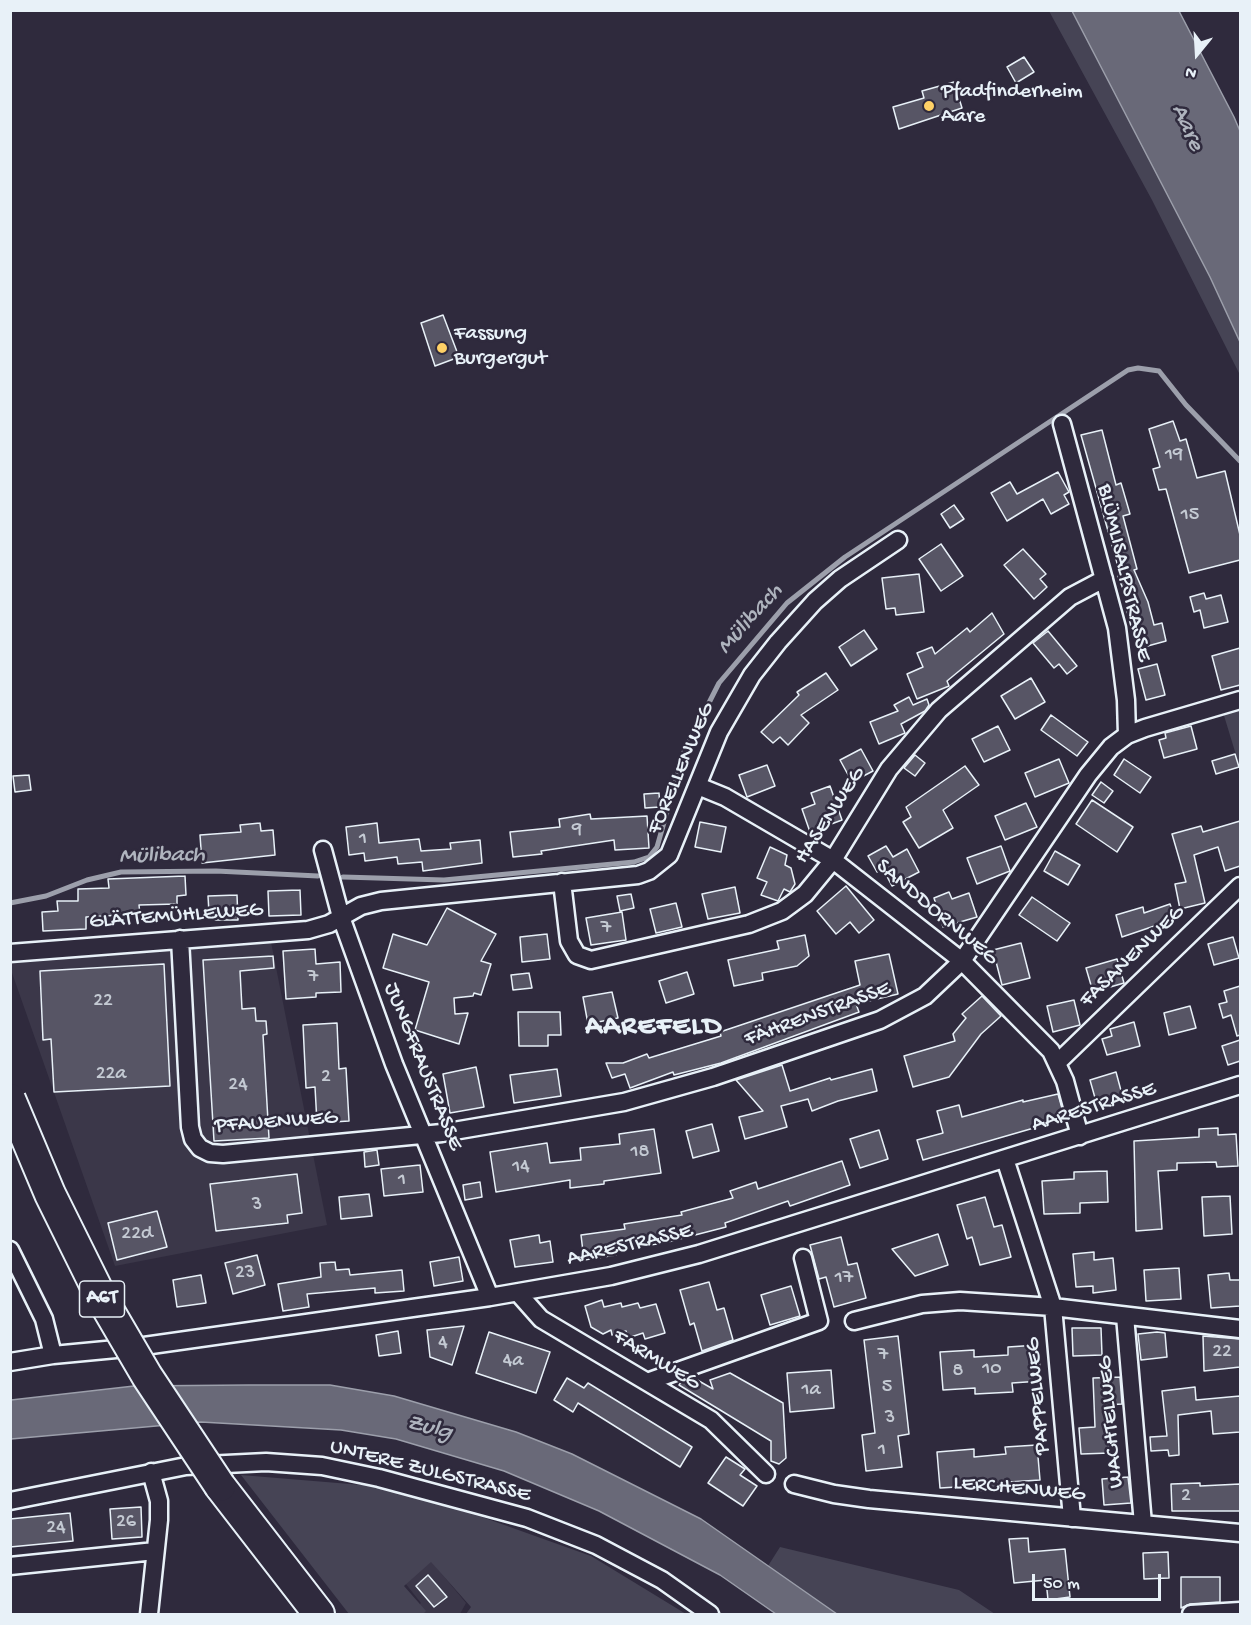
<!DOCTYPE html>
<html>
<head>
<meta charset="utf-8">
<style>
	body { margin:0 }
	#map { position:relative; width:1251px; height:1625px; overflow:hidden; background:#2f2a3d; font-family:"Gochi Hand",sans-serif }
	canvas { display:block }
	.frame { position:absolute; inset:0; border:12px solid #e8f1f8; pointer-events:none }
	.north { position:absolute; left:1167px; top:24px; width:60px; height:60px; -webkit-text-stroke:4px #2f2a3d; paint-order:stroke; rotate:198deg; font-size:16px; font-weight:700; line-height:24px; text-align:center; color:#e8f1f8 }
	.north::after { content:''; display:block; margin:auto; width:21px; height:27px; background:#e8f1f8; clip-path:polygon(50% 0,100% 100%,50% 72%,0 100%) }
	.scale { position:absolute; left:1032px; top:1574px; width:129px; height:27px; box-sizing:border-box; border:3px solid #e8f1f8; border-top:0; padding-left:8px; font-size:18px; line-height:21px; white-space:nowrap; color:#e8f1f8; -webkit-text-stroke:4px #2f2a3d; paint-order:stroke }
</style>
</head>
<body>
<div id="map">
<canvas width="1251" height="1625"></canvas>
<div class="frame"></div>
<div class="north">N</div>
<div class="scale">50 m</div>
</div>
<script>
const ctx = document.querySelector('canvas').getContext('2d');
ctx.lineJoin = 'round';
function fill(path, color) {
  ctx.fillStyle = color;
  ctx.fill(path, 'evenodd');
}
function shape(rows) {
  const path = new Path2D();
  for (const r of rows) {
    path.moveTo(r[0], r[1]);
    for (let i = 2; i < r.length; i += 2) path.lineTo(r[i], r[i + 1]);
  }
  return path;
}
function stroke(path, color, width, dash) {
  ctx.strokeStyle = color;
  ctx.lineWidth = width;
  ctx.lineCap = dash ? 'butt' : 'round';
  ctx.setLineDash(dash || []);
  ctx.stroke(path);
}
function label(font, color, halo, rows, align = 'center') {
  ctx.font = font + ' "Gochi Hand",sans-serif';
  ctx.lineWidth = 5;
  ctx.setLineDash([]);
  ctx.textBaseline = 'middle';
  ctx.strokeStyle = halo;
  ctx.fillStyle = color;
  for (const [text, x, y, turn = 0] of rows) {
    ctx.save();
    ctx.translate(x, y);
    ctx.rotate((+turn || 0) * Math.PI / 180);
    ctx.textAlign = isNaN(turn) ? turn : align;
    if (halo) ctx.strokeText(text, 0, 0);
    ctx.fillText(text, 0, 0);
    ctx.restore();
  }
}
fill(shape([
	[269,932,327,1225,115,1266,11,970,10,955],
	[431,1561,466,1603,460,1614,408,1614,421,1603,405,1583]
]), '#3b3749');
fill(shape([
	[1049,11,1072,11,1210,277,1240,342,1240,375,1152,200],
	[1240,705,1240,768,1222,709],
	[241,1475,374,1486,482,1517,591,1556,686,1614,466,1614,471,1607,431,1562,404,1586,426,1611,423,1614,349,1614],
	[780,1547,959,1590,995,1614,837,1614,768,1566]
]), '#464455');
const water = shape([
	[1072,11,1179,11,1234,117,1240,131,1240,342,1210,277,1072,11],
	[249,1385,330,1385,394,1396,516,1432,572,1454,701,1519,837,1614,776,1614,720,1575,599,1511,504,1471,396,1439,341,1430,201,1422,11,1439,11,1400,134,1386,249,1385]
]);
fill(water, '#696978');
stroke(water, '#9c9fab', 1.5);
stroke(shape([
	[343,877,444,880,634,862,649,857,657,847,684,752,719,683,787,603,845,557,1128,370,1138,368,1159,371,1186,405,1240,461],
	[10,903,46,896,87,880,121,872,216,871,318,876]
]), '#9c9fab', 5);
const building = shape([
	[1024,57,1034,72,1016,83,1007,67,1024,57],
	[954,82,962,108,899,129,893,107,924,98,922,91,954,82],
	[443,315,459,357,435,366,421,323,443,315],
	[1173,421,1180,441,1186,439,1197,478,1225,471,1240,535,1240,560,1189,573,1166,489,1159,490,1153,469,1160,467,1149,429,1173,421],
	[1102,430,1116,485,1121,483,1130,514,1123,516,1137,569,1134,570,1148,602,1154,625,1162,623,1166,641,1144,647,1141,636,1134,638,1126,607,1130,605,1118,577,1119,570,1081,435,1102,430],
	[1058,472,1069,492,1064,495,1069,504,1051,514,1043,499,1007,521,991,493,1010,482,1017,494,1058,472],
	[954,505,964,519,950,528,941,514,954,505],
	[941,544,963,576,941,591,919,559,941,544],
	[1023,549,1046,574,1040,579,1047,587,1034,599,1004,565,1023,549],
	[919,574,924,612,896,615,895,608,886,609,882,578,919,574],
	[1204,593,1206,599,1221,595,1228,622,1204,628,1200,610,1194,612,1190,597,1204,593],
	[992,613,1004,634,947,681,949,686,917,699,907,674,923,667,917,653,932,647,935,654,967,628,970,632,992,613],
	[864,630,877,649,851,666,839,647,864,630],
	[1048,631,1077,666,1067,674,1059,664,1054,668,1033,643,1048,631],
	[1240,648,1240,685,1221,690,1212,656,1240,648],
	[1157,664,1165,695,1146,700,1138,669,1157,664],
	[826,673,838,690,801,715,809,723,788,745,780,737,773,743,761,732,799,695,797,692,826,673],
	[1031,678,1045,702,1015,719,1001,696,1031,678],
	[909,697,913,705,927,699,929,705,925,711,901,724,905,733,879,744,870,722,898,711,894,705,909,697],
	[1051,715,1088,742,1077,756,1041,730,1051,715],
	[998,726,1010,750,984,762,972,739,998,726],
	[1191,726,1197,749,1164,758,1159,740,1166,738,1165,733,1191,726],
	[861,749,873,771,852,782,840,760,861,749],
	[1235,754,1239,767,1216,774,1212,761,1235,754],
	[915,755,925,763,915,776,904,768,915,755],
	[1059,759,1069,783,1035,797,1025,773,1059,759],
	[1124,759,1151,777,1140,793,1114,775,1124,759],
	[767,765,775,786,747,797,739,775,767,765],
	[965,766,979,785,943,810,953,828,919,848,903,822,911,817,906,807,965,766],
	[29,775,31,790,15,792,13,776,29,775],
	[1101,782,1113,791,1104,803,1092,795,1101,782],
	[830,786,842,820,810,832,802,809,815,804,811,793,830,786],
	[659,793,660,807,645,808,644,794,659,793],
	[1092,800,1133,827,1117,852,1076,824,1092,800],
	[1026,803,1037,827,1005,840,995,816,1026,803],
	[590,814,591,819,647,816,649,848,615,850,614,840,541,851,542,854,513,857,510,832,560,827,559,819,590,814],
	[1240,821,1240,866,1225,871,1218,847,1194,855,1205,903,1180,909,1175,884,1186,882,1172,834,1201,826,1203,832,1240,821],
	[700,822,726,827,721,852,695,847,700,822],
	[260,823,261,831,273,830,275,855,202,863,200,835,241,832,240,825,260,823],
	[377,823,379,843,419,839,421,851,451,849,450,843,480,840,482,863,423,871,422,862,398,864,397,857,365,861,364,853,349,855,346,827,377,823],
	[886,846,893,857,907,849,919,872,892,886,883,869,877,872,868,856,886,846],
	[1001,846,1010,871,977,884,967,858,1001,846],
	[770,847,787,855,785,865,791,868,795,884,790,892,784,889,778,901,761,895,767,882,757,878,770,847],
	[1055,851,1080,865,1068,885,1044,871,1055,851],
	[185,876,186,895,177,896,177,904,139,905,140,914,86,917,86,929,43,931,42,912,58,911,57,901,78,901,78,889,109,888,108,879,185,876],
	[846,886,874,920,859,933,850,922,836,934,817,911,846,886],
	[735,887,740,913,708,919,702,894,735,887],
	[300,890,301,915,269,916,268,891,300,890],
	[949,892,952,899,969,893,977,917,943,927,934,898,949,892],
	[631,894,634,908,620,911,617,896,631,894],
	[237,895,238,920,215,920,215,913,209,913,208,896,237,895],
	[1032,897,1070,923,1057,941,1019,915,1032,897],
	[676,903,682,927,656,933,650,909,676,903],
	[1170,904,1175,919,1122,937,1116,915,1143,907,1144,913,1170,904],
	[447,908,496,934,481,961,491,964,481,995,474,993,473,996,454,998,455,1014,468,1013,459,1044,415,1030,429,982,383,968,393,934,427,945,447,908],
	[622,912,626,940,591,945,586,918,622,912],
	[547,934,550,959,522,962,520,937,547,934],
	[805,935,809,956,797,966,762,973,763,980,734,986,728,960,779,949,777,941,805,935],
	[1233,937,1239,958,1214,965,1208,944,1233,937],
	[1021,943,1030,978,1002,985,993,950,1021,943],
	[315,949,316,964,340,962,341,992,316,993,316,997,286,999,283,951,315,949],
	[889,954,898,994,856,1004,859,1012,721,1063,674,1075,673,1072,630,1088,625,1074,612,1078,606,1063,623,1063,647,1054,649,1058,721,1036,720,1032,860,985,855,961,889,954],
	[273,956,274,968,240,971,242,1009,255,1008,256,1021,266,1021,267,1034,263,1035,269,1138,214,1141,203,960,273,956],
	[1117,959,1124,983,1093,992,1086,968,1117,959],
	[164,964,170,1086,54,1092,51,1039,43,1040,40,971,164,964],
	[687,972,694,994,666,1003,659,981,687,972],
	[529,973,532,988,513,990,511,975,529,973],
	[1240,986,1240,1035,1237,1036,1231,1015,1223,1018,1219,1004,1227,1002,1224,991,1240,986],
	[612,992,618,1018,588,1024,583,997,612,992],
	[982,996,1001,1016,981,1034,949,1077,913,1087,904,1056,955,1041,953,1034,966,1018,962,1014,982,996],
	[1074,1000,1080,1025,1053,1032,1047,1006,1074,1000],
	[1190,1006,1196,1028,1169,1035,1164,1013,1190,1006],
	[518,1012,560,1012,561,1035,548,1035,548,1046,519,1046,518,1012],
	[1134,1022,1140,1046,1107,1055,1102,1039,1112,1036,1110,1029,1134,1022],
	[337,1023,339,1069,346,1068,349,1121,317,1123,315,1087,306,1088,303,1025,337,1023],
	[1240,1040,1240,1061,1228,1065,1222,1046,1240,1040],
	[782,1065,790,1091,830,1078,831,1080,872,1069,877,1091,838,1101,812,1111,808,1099,781,1106,787,1127,745,1139,739,1117,763,1111,736,1080,782,1065],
	[476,1067,484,1107,450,1113,443,1074,476,1067],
	[557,1069,561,1096,514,1103,510,1075,557,1069],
	[1116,1072,1123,1098,1097,1105,1090,1080,1116,1072],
	[1058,1094,1065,1119,923,1160,917,1140,943,1133,937,1111,959,1105,962,1117,1023,1100,1023,1102,1058,1094],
	[712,1124,719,1151,693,1158,686,1131,712,1124],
	[1218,1128,1218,1135,1236,1134,1238,1166,1217,1167,1216,1162,1177,1163,1177,1170,1158,1171,1162,1229,1136,1231,1134,1141,1199,1137,1199,1129,1218,1128],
	[654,1129,661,1173,604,1181,604,1184,570,1188,570,1180,496,1192,490,1152,547,1143,550,1163,581,1160,580,1148,620,1144,619,1134,654,1129],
	[879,1130,888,1159,860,1168,850,1139,879,1130],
	[377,1150,379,1165,365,1167,364,1152,377,1150],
	[842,1161,850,1185,790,1206,788,1201,725,1223,726,1227,664,1243,615,1250,616,1255,584,1260,581,1235,625,1229,624,1224,682,1215,681,1212,733,1198,730,1191,756,1182,758,1189,842,1161],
	[420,1165,423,1192,384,1196,381,1169,420,1165],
	[1107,1171,1108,1202,1080,1203,1080,1213,1044,1214,1042,1181,1074,1179,1074,1172,1107,1171],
	[297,1174,302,1213,287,1215,288,1223,216,1231,210,1184,297,1174],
	[480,1182,482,1197,465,1200,463,1185,480,1182],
	[369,1194,372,1216,341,1219,339,1197,369,1194],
	[1230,1196,1232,1234,1204,1236,1202,1197,1230,1196],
	[985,1197,994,1227,1002,1225,1011,1257,980,1265,972,1237,967,1239,957,1205,985,1197],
	[157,1211,167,1247,117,1260,108,1223,157,1211],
	[938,1234,948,1265,915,1276,892,1249,938,1234],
	[539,1235,540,1243,550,1241,553,1262,515,1267,510,1240,539,1235],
	[841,1237,848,1265,857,1263,866,1298,834,1307,826,1277,819,1279,810,1245,841,1237],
	[1094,1252,1094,1260,1113,1258,1116,1290,1093,1293,1093,1286,1076,1287,1073,1254,1094,1252],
	[257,1255,265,1285,233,1294,225,1263,257,1255],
	[459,1257,463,1281,434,1286,430,1262,459,1257],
	[335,1262,336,1270,349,1269,350,1275,402,1270,404,1291,375,1293,375,1288,307,1294,309,1307,283,1311,278,1284,321,1277,320,1263,335,1262],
	[1179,1268,1181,1299,1146,1301,1144,1270,1179,1268],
	[1229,1273,1230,1280,1240,1280,1240,1306,1211,1308,1208,1275,1229,1273],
	[201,1275,206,1303,177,1307,173,1280,201,1275],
	[709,1282,717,1310,724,1308,733,1340,702,1351,694,1323,690,1325,680,1290,709,1282],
	[791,1286,800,1316,770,1325,761,1295,791,1286],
	[602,1300,604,1307,621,1303,622,1307,638,1303,640,1308,656,1304,665,1333,645,1339,643,1333,628,1338,626,1331,612,1335,611,1330,603,1334,591,1327,585,1306,602,1300],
	[464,1326,452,1365,430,1357,427,1330,464,1326],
	[1072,1328,1101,1328,1102,1355,1073,1356,1072,1328],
	[398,1331,401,1353,379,1356,376,1335,398,1331],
	[489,1332,550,1352,536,1393,476,1373,489,1332],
	[1157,1332,1165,1333,1167,1357,1141,1360,1138,1334,1157,1332],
	[898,1336,909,1434,898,1436,902,1467,866,1471,862,1435,875,1433,864,1340,898,1336],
	[1203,1336,1240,1339,1240,1367,1204,1371,1203,1336],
	[1038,1345,1041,1381,1012,1383,1013,1392,975,1394,975,1388,943,1390,940,1352,974,1350,974,1357,1008,1355,1008,1347,1038,1345],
	[831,1370,834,1408,790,1412,787,1373,831,1370],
	[730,1373,783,1403,786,1458,779,1464,771,1461,771,1441,679,1385,682,1381,692,1377,713,1389,710,1380,730,1373],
	[1120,1377,1122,1404,1107,1405,1110,1453,1081,1454,1079,1428,1095,1427,1093,1378,1120,1377],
	[567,1378,584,1388,588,1383,692,1447,680,1467,578,1403,573,1412,554,1400,567,1378],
	[1195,1387,1196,1400,1240,1396,1240,1432,1213,1434,1211,1411,1178,1415,1179,1455,1169,1456,1168,1450,1151,1451,1150,1437,1167,1436,1162,1391,1195,1387],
	[1037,1445,1040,1480,1009,1482,1010,1488,975,1491,974,1486,940,1488,937,1452,974,1449,974,1457,1006,1454,1005,1447,1037,1445],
	[726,1457,745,1469,740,1475,757,1486,743,1506,708,1483,726,1457],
	[1128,1477,1131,1503,1104,1505,1102,1479,1128,1477],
	[1200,1483,1200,1486,1240,1484,1240,1511,1172,1511,1171,1484,1200,1483],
	[141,1507,142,1537,112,1539,110,1509,141,1507],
	[70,1513,73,1541,10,1547,10,1519,70,1513],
	[1028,1538,1029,1552,1065,1549,1070,1597,1048,1600,1046,1580,1014,1583,1009,1539,1028,1538],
	[1168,1552,1169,1578,1144,1579,1143,1553,1168,1552],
	[428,1575,447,1597,434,1607,416,1586,428,1575],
	[1181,1577,1220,1577,1220,1602,1190,1604,1181,1608,1181,1577]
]);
fill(building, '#575565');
stroke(building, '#e8f1f8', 1.5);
const street = shape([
	[1062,424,1117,628,1126,700,1127,735],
	[698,786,725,797,833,860,962,961,1051,1051,1065,1081,1080,1136],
	[323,850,341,917,394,1064,490,1297],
	[562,882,569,941,577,955,591,960,749,924,782,911,805,894,833,860,889,769,939,710,1070,597,1104,579],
	[180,939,190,1127,193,1139,200,1148,210,1153,223,1154,442,1133,624,1102,713,1077,880,1020,925,996,962,961,1088,775,1111,747,1127,735,1145,728,1240,700],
	[10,953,308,930,329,924,361,906,381,901,638,875,649,871,669,855,719,732,752,675,778,642,815,601,840,579,898,540],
	[1058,1062,1240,886],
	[1005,1159,1053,1307,1072,1518],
	[10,1250,44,1319,53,1355],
	[518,1293,541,1319,711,1420,766,1474],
	[1125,1316,1143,1524],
	[854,1321,922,1304,960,1301,1053,1307,1240,1329],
	[10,1362,53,1355,137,1347,490,1297,611,1276,699,1254,1240,1085],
	[647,1382,819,1321,803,1258],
	[794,1484,834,1494,869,1499,1240,1533],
	[10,1501,186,1466,266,1462,322,1466,379,1478,527,1518,596,1545,662,1580,710,1614],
	[10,1566,155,1551],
	[149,1614,159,1520,159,1501,151,1472],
	[1191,1614,1240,1611]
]);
const highway = shape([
	[220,1486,319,1614]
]);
stroke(street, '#e8f1f8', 21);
stroke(highway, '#e8f1f8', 34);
stroke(street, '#2f2a3d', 16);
stroke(highway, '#2f2a3d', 30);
const highwayBridge = shape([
	[10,1099,50,1194,102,1299,147,1376,220,1486]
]);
stroke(highwayBridge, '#e8f1f8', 34, []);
stroke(highwayBridge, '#2f2a3d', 30);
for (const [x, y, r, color] of [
	[929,106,6,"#ffd166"],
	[442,348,6,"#ffd166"]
]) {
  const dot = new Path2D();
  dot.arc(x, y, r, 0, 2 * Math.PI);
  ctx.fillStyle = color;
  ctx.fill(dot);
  stroke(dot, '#2f2a3d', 2);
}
label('20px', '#c4cad3', null, [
	["19",1174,456],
	["15",1190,516],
	["9",577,831],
	["1",363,840],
	["7",606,929],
	["7",313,978],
	["22",103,1002],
	["22a",111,1075],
	["2",326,1078],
	["24",238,1086],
	["18",640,1153],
	["14",521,1168],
	["1",402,1181],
	["3",257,1206],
	["22d",137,1235],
	["23",245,1274],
	["17",844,1279],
	["4",443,1344],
	["22",1222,1353],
	["7",883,1356],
	["4a",513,1362],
	["10",992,1370],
	["8",958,1372],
	["5",887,1388],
	["1a",811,1391],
	["3",890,1419],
	["1",882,1451],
	["2",1186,1497],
	["26",126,1523],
	["24",56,1529]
]);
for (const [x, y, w] of [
	[102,1299,45]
]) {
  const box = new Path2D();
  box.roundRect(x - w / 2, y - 18, w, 36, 4.5);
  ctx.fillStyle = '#2f2a3d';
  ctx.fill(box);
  stroke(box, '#e8f1f8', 1.5);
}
label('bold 21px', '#e8f1f8', null, [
	["A6T",102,1299]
]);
label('22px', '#e8f1f8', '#2f2a3d', [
	["Pfadfinderheim",941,93],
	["Aare",941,118],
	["Fassung",454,335],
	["Burgergut",454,360]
], 'left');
label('22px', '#e8f1f8', '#2f2a3d', [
	["BLÜMLISALPSTRASSE",1123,573,77],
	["FORELLENWEG",682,769,-67],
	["HASENWEG",831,816,-57],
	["SANDDORNWEG",936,913,40],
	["GLÄTTEMÜHLEWEG",176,917,-4],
	["FASANENWEG",1133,957,-44],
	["FÄHRENSTRASSE",818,1015,-20],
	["JUNGFRAUSTRASSE",422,1067,68],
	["AARESTRASSE",1094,1108,-17],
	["PFAUENWEG",276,1123,-4],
	["AARESTRASSE",630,1246,-13],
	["FARMWEG",656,1361,31],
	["PAPPELWEG",1039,1396,-95],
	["WACHTELWEG",1112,1422,-95],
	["UNTERE ZULGSTRASSE",430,1472,14],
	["LERCHENWEG",1019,1490,5]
]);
label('italic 24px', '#afb4be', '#2f2a3d', [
	["Aare",1186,128,66],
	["Mülibach",751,620,-48],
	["Mülibach",162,857,-1],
	["Zulg",429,1429,14]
]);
ctx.letterSpacing = '1.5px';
label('bold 28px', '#e8f1f8', '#2f2a3d', [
	["AAREFELD",654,1029]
]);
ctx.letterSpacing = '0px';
</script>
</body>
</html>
